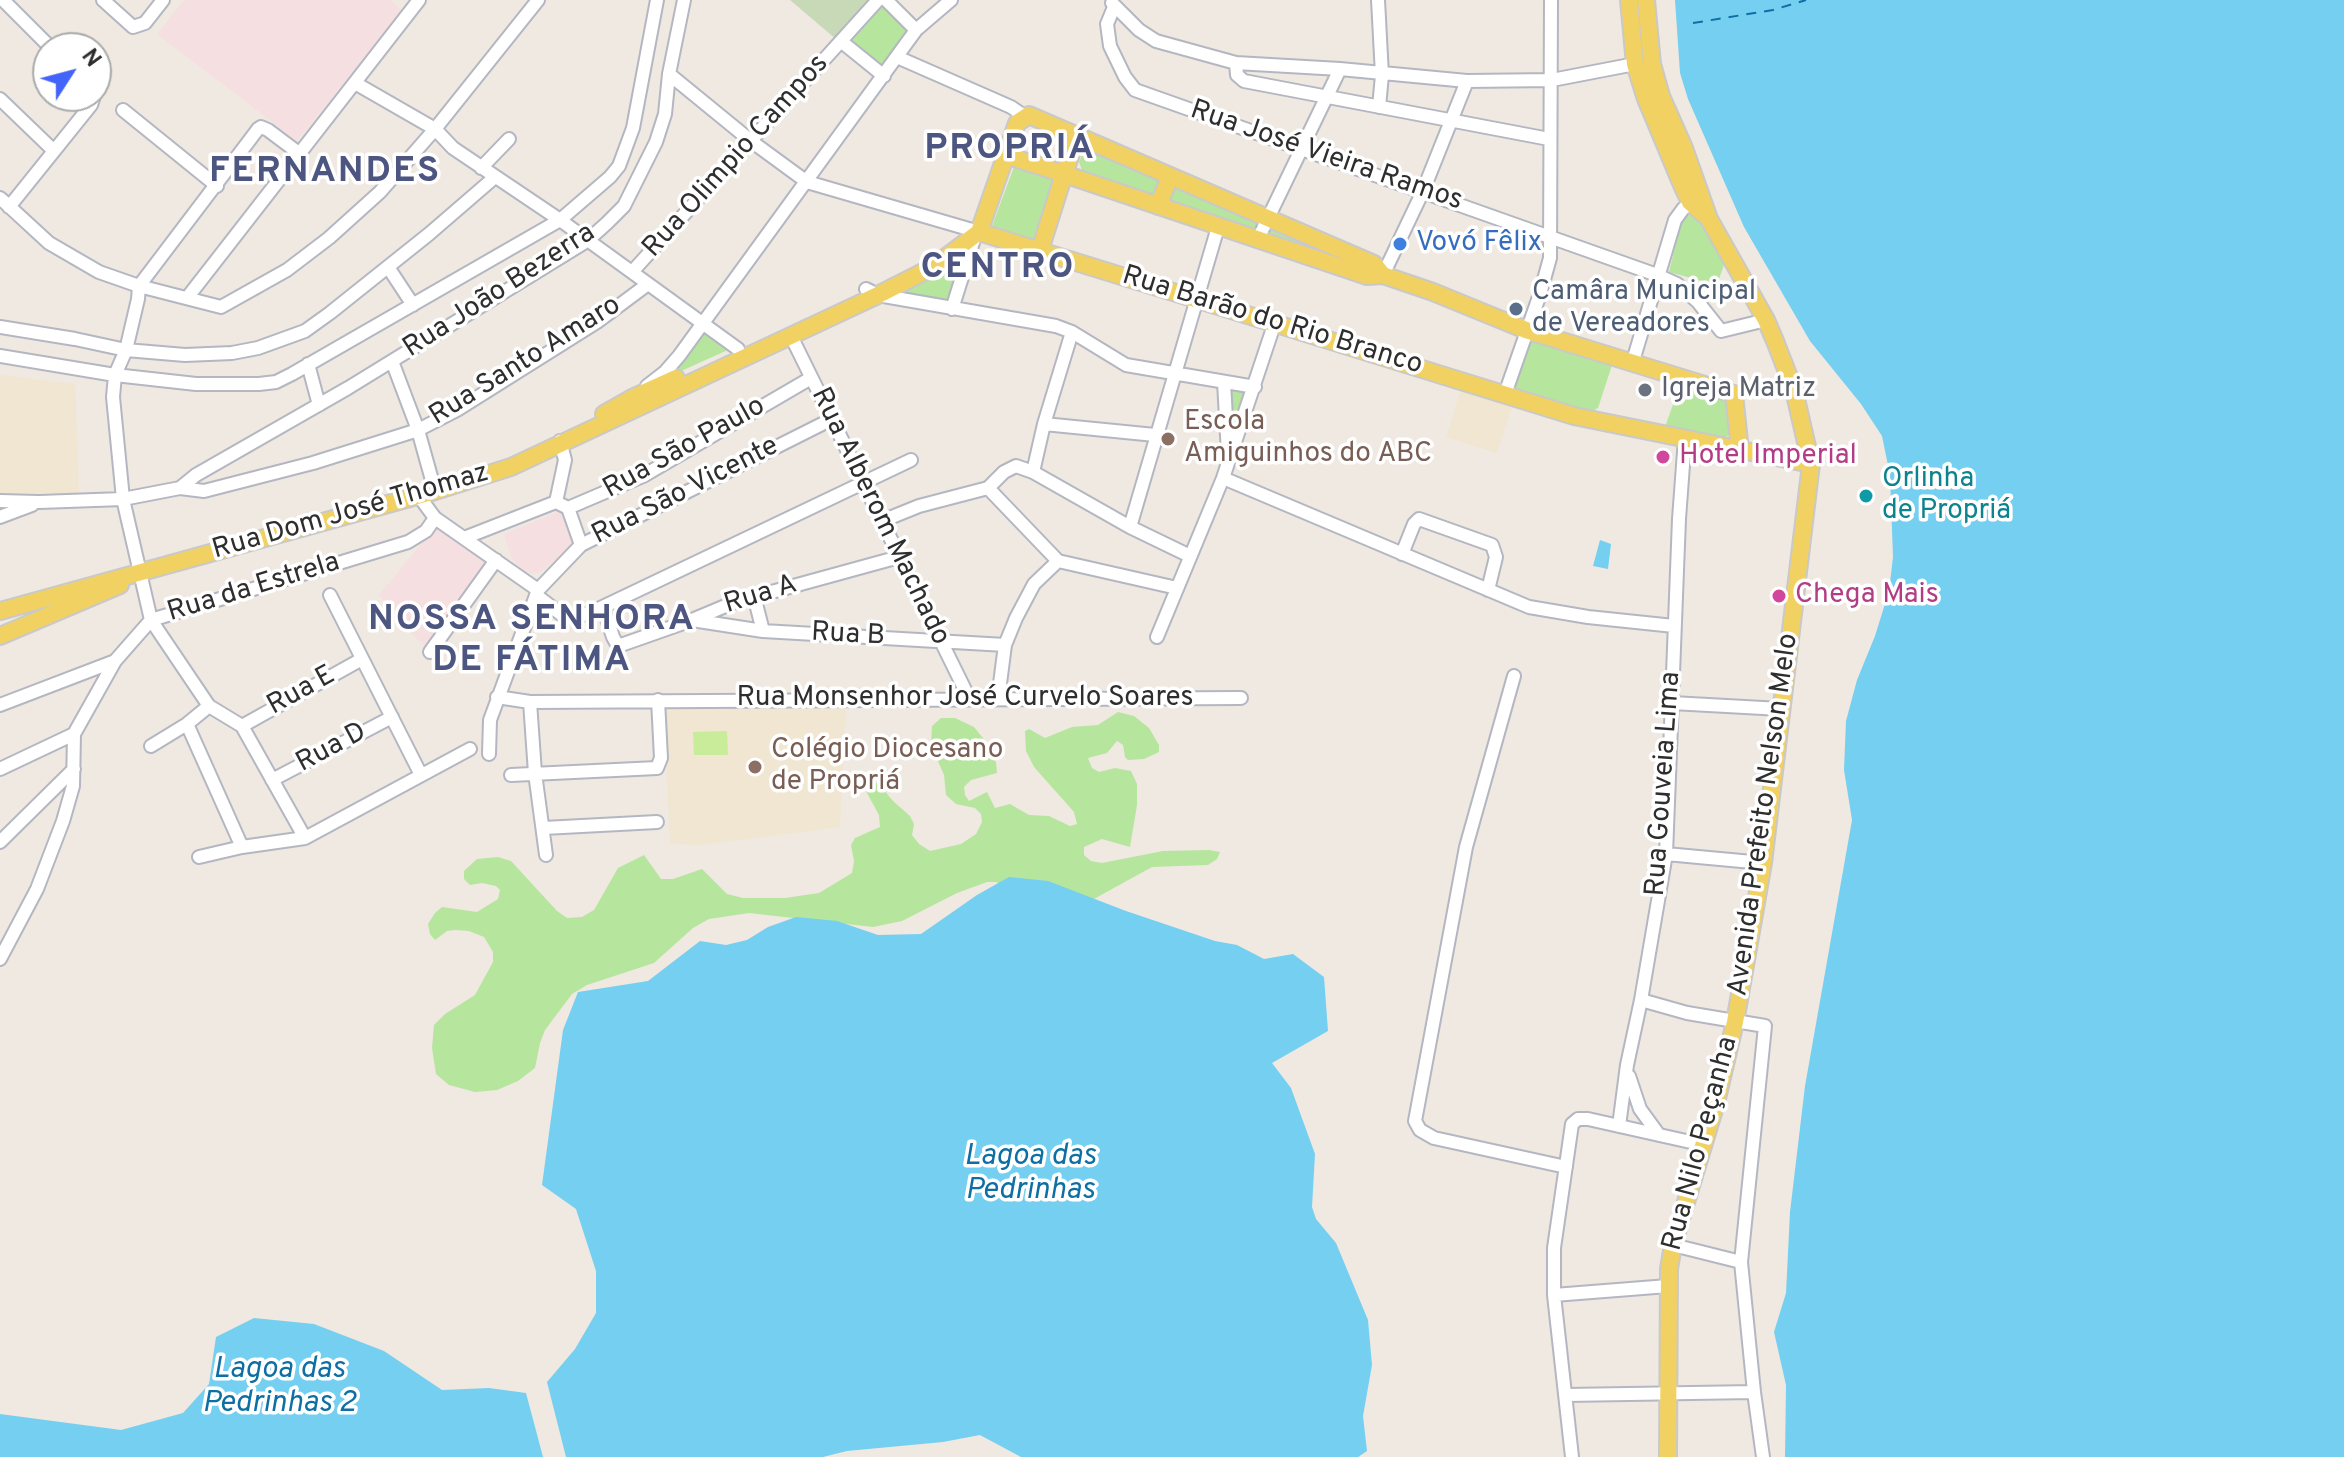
<!DOCTYPE html>
<html>
<head>
<meta charset="utf-8">
<style>
	body { margin:0 }
	#map { position:relative; width:2344px; height:1457px; overflow:hidden; background:#efe9e1; font-family:Overpass,sans-serif }
	canvas { display:block }
	.north { position:absolute; left:32px; top:32px; width:80px; height:80px; box-sizing:border-box; background:#fff; border:2px solid #ababab; border-radius:50%; rotate:54deg; font-size:22px; font-weight:700; line-height:32px; text-align:center; color:#2e2e2e }
	.north::after { content:''; display:block; margin:auto; width:28px; height:36px; background:#4264fb; clip-path:polygon(50% 0,100% 100%,50% 72%,0 100%) }
</style>
</head>
<body>
<div id="map">
<canvas width="2344" height="1457"></canvas>
<div class="north">N</div>
</div>
<script>
const ctx = document.querySelector('canvas').getContext('2d');
ctx.lineJoin = 'round';
function fill(path, color) {
  ctx.fillStyle = color;
  ctx.fill(path, 'evenodd');
}
function shape(rows) {
  const path = new Path2D();
  for (const r of rows) {
    path.moveTo(r[0], r[1]);
    for (let i = 2; i < r.length; i += 2) path.lineTo(r[i], r[i + 1]);
  }
  return path;
}
function stroke(path, color, width, dash) {
  ctx.strokeStyle = color;
  ctx.lineWidth = width;
  ctx.lineCap = dash ? 'butt' : 'round';
  ctx.setLineDash(dash || []);
  ctx.stroke(path);
}
function label(font, color, halo, rows, align = 'center') {
  ctx.font = font + ' Overpass,sans-serif';
  ctx.lineWidth = 7;
  ctx.setLineDash([]);
  ctx.textBaseline = 'middle';
  ctx.strokeStyle = halo;
  ctx.fillStyle = color;
  for (const [text, x, y, turn = 0] of rows) {
    ctx.save();
    ctx.translate(x, y);
    ctx.rotate((+turn || 0) * Math.PI / 180);
    ctx.textAlign = isNaN(turn) ? turn : align;
    if (halo) ctx.strokeText(text, 0, 0);
    ctx.fillText(text, 0, 0);
    ctx.restore();
  }
}
fill(shape([
	[0,375,75,384,79,493,0,493],
	[1461,390,1512,407,1497,453,1446,437],
	[664,706,846,708,840,827,702,845,670,844]
]), '#f0e6d1');
fill(shape([
	[184,0,390,0,402,10,297,141,157,34],
	[560,511,573,545,541,572,532,574,524,571,511,557,504,534],
	[436,526,485,562,430,651,405,627,379,595]
]), '#f5dfe0');
fill(shape([
	[883,3,910,28,880,69,849,42],
	[1091,149,1157,176,1159,183,1155,193,1148,196,1084,176,1079,162,1083,153],
	[1015,164,1055,177,1033,239,992,226],
	[1180,186,1257,222,1257,226,1251,231,1171,202,1170,198,1173,190],
	[1692,214,1702,218,1725,262,1719,279,1713,284,1669,272,1682,218],
	[1273,226,1379,275,1268,236,1268,230],
	[963,252,949,301,892,295],
	[702,330,730,349,679,372,674,368],
	[1532,339,1612,365,1598,408,1590,412,1511,389],
	[1680,385,1724,399,1727,404,1730,434,1725,438,1718,439,1665,427],
	[1228,387,1249,390,1231,445],
	[1118,712,1134,716,1149,728,1159,745,1159,752,1144,759,1128,760,1125,757,1123,745,1117,741,1107,753,1088,758,1092,768,1099,772,1115,768,1131,771,1137,784,1137,805,1130,847,1102,839,1084,847,1084,855,1091,861,1102,863,1163,851,1209,850,1220,852,1217,859,1208,865,1152,867,1092,900,1003,886,996,882,987,882,957,893,902,921,873,927,749,913,709,919,693,928,654,963,587,985,572,994,545,1030,540,1043,535,1068,518,1081,497,1090,475,1092,449,1085,436,1074,432,1048,434,1025,445,1014,475,995,493,962,493,952,484,937,469,931,455,930,447,931,435,940,430,934,428,924,435,913,442,907,477,912,498,899,500,890,496,886,482,883,470,885,464,879,464,871,477,859,498,857,511,861,557,911,567,918,582,917,594,910,618,868,644,855,661,879,673,879,702,869,727,894,743,898,785,898,819,893,852,873,854,861,851,845,855,838,880,827,879,815,867,793,868,781,879,784,893,801,910,816,914,824,912,835,919,844,930,851,961,844,976,834,982,822,981,814,975,808,956,804,946,795,944,775,931,745,932,726,941,718,955,718,974,727,995,753,997,773,971,780,964,787,965,795,969,801,987,792,995,808,1010,804,1029,815,1049,816,1070,826,1077,824,1074,812,1034,767,1026,751,1025,731,1029,729,1045,738,1072,727,1098,725]
]), '#b6e59e');
fill(shape([
	[790,0,872,0,837,40]
]), '#c8d9b8');
fill(shape([
	[727,731,728,755,694,755,693,732]
]), '#c9ec9a');
fill(shape([
	[1675,0,2344,0,2344,1457,1785,1457,1786,1385,1774,1332,1786,1293,1790,1212,1805,1086,1852,820,1844,770,1846,721,1857,680,1875,636,1889,591,1893,557,1890,475,1882,436,1861,404,1810,341,1744,227,1688,99,1680,73],
	[1600,540,1611,544,1608,569,1593,566],
	[1009,877,1048,881,1126,911,1215,941,1237,945,1264,959,1293,954,1324,977,1328,1031,1272,1063,1291,1088,1315,1154,1312,1207,1316,1219,1336,1243,1368,1320,1372,1365,1363,1416,1367,1451,1358,1457,1021,1457,980,1435,943,1442,847,1451,823,1457,566,1457,547,1382,575,1349,596,1313,596,1271,576,1209,542,1185,563,1030,578,992,648,981,700,941,726,945,747,940,768,927,796,917,837,921,878,935,921,934,977,895],
	[254,1318,314,1324,384,1351,442,1390,489,1388,526,1393,543,1457,0,1457,0,1414,121,1430,183,1413,209,1384,216,1337]
]), '#75cff0');
stroke(shape([
	[1693,23,1773,10,1806,0]
]), '#0d6fa3', 2, [10, 8]);
const minor = shape([
	[3,0,51,48],
	[103,0,133,27,145,23,163,0],
	[886,0,916,30],
	[1378,0,1382,75,1379,107],
	[1112,3,1139,30,1156,41,1236,63,1340,69,1467,81,1552,80,1635,64],
	[1114,7,1107,24,1110,46,1125,77,1135,90,1657,275,1677,284,1698,302,1721,331,1766,320],
	[842,42,884,76],
	[897,57,1011,107,1024,116],
	[1236,63,1237,75,1244,81,1549,139],
	[669,74,751,141,807,182,979,232],
	[355,83,435,129,453,148,560,220,738,349],
	[0,99,53,150],
	[123,110,217,186],
	[481,168,509,139],
	[0,198,49,243,99,272,139,286,221,307,287,270,329,238,380,192,435,129,538,0],
	[9,207,91,105,94,96],
	[1258,239,1340,69],
	[388,267,413,305],
	[632,272,878,0],
	[1383,275,1423,191,1467,81],
	[139,286,138,299,126,350,115,375,113,397,123,499,151,620,209,706,242,726,305,838],
	[139,286,258,129,261,127,268,130,300,154],
	[866,289,878,295,1056,326,1072,332,1126,365,1255,387],
	[187,298,419,0],
	[952,309,975,236],
	[0,327,75,339,126,350,185,355,232,353,258,348,305,331,330,313,429,234,495,177],
	[791,336,969,698],
	[0,356,115,375,196,384,259,384,276,382,292,374,560,220,610,177,619,166,633,128,657,0],
	[392,361,418,430,435,491],
	[1633,361,1675,220,1683,209,1695,198],
	[308,364,319,405],
	[1224,382,1228,454],
	[647,386,665,372,679,356,916,30,951,0],
	[1505,394,1540,294,1550,258,1551,0],
	[1044,424,1155,435],
	[1033,472,1044,424,1072,332],
	[1223,478,1529,607,1588,617,1674,626],
	[180,488,196,475,348,388,587,241,607,223,624,206,656,142,665,114,669,74,684,0],
	[988,488,1058,561,1177,588],
	[418,495,435,518,538,590],
	[0,501,39,502,123,499,180,488,204,491,313,463,418,430,457,410,597,322,648,284],
	[556,502,568,508,643,476,811,378],
	[556,502,565,460,560,441],
	[568,508,581,545],
	[0,517,32,505],
	[882,521,919,506,988,488,1004,472,1016,466,1033,472,1130,527,1190,556],
	[1130,527,1218,227],
	[464,538,556,502],
	[1402,554,1414,524,1419,519,1492,545,1496,557,1488,590],
	[330,595,420,773],
	[536,595,562,615,575,617,590,613,911,460],
	[754,596,763,631],
	[603,607,613,637,617,644,621,645,692,620,735,602,899,557],
	[692,620,763,631,1005,645],
	[1157,637,1223,478,1275,322],
	[430,652,496,560],
	[1514,676,1466,847,1415,1121,1420,1130,1434,1138,1566,1167],
	[497,697,530,702,1241,698],
	[998,699,1005,645,1016,618,1034,584,1058,561],
	[530,702,535,773,546,855],
	[1672,703,1781,709],
	[0,705,115,661],
	[187,724,242,847],
	[242,726,362,659],
	[151,746,187,724,209,706],
	[489,754,490,720,538,590,581,545,830,420],
	[0,769,74,734],
	[511,775,657,768,661,758,658,700],
	[272,780,392,717],
	[544,828,657,822],
	[0,842,74,769],
	[1666,854,1763,863],
	[199,857,242,847,305,838,470,749],
	[0,959,37,889,63,821,73,786,74,734,115,661,151,620,408,542,426,531,435,518],
	[1641,1000,1687,1013,1765,1026,1741,1262,1754,1392,1763,1457],
	[1629,1076,1640,1109,1659,1135],
	[1619,1126,1627,1065,1641,1000,1666,854,1679,519,1685,438],
	[1673,1245,1741,1262],
	[1554,1295,1668,1286],
	[1566,1395,1754,1392],
	[1572,1457,1554,1295,1554,1248,1572,1124,1578,1119,1588,1119,1704,1145]
]);
const major = shape([
	[1629,0,1635,64,1646,99,1682,185,1690,202,1708,218],
	[1646,0,1652,64,1661,96,1684,148,1709,219,1766,320,1775,341,1794,390,1811,464,1763,863,1735,1022,1716,1103,1673,1245,1669,1269,1668,1457],
	[1005,155,1064,174,1077,137],
	[1158,206,1170,177],
	[979,232,1574,416,1811,464],
	[979,232,1017,123,1029,115,1374,264,1383,275],
	[1040,250,1064,174,1367,276,1383,275,1433,292,1526,330,1734,394,1740,451],
	[604,414,634,397,676,378],
	[0,611,435,491,511,467,878,295,933,267,979,232],
	[0,636,120,585]
]);
stroke(minor, '#b4b7c1', 16);
stroke(major, '#c9c9c9', 20);
stroke(minor, '#fff', 12);
stroke(major, '#f2d163', 16);
for (const [x, y, r, color] of [
	[1400,244,8,"#3f7fe0"],
	[1516,309,8,"#5c6f8a"],
	[1645,390,8,"#6b7280"],
	[1168,439,8,"#8d6e63"],
	[1663,457,8,"#d1479c"],
	[1866,496,8,"#0f9aa8"],
	[1779,596,8,"#d1479c"],
	[755,767,8,"#8d6e63"]
]) {
  const dot = new Path2D();
  dot.arc(x, y, r, 0, 2 * Math.PI);
  ctx.fillStyle = color;
  ctx.fill(dot);
  stroke(dot, '#fff', 3);
}
label('28px', '#2e2e2e', '#fff', [
	["Rua Olimpio Campos",737,157,-48],
	["Rua José Vieira Ramos",1326,157,19],
	["Rua João Bezerra",500,292,-33],
	["Rua Barão do Rio Branco",1272,322,17],
	["Rua Santo Amaro",526,362,-32],
	["Rua São Paulo",685,449,-29],
	["Rua São Vicente",686,492,-27],
	["Rua Dom José Thomaz",351,513,-16],
	["Rua Alberom Machado",879,517,64],
	["Rua da Estrela",254,589,-17],
	["Rua A",761,596,-17],
	["Rua B",848,636,3],
	["Rua E",302,692,-29],
	["Rua Monsenhor José Curvelo Soares",965,699],
	["Rua D",332,749,-28],
	["Rua Gouveia Lima",1665,784,-86],
	["Avenida Prefeito Nelson Melo",1765,815,-82],
	["Rua Nilo Peçanha",1702,1144,-75]
]);
label('28px', '#366cbe', '#fff', [
	["Vovó Fêlix",1416,244]
], 'left');
label('28px', '#4e5e75', '#fff', [
	["Camâra Municipal",1532,293],
	["de Vereadores",1532,325]
], 'left');
label('28px', '#5b616d', '#fff', [
	["Igreja Matriz",1661,390]
], 'left');
label('28px', '#785e54', '#fff', [
	["Escola",1184,423],
	["Amiguinhos do ABC",1184,455],
	["Colégio Diocesano",771,751],
	["de Propriá",771,783]
], 'left');
label('28px', '#b23c85', '#fff', [
	["Hotel Imperial",1679,457],
	["Chega Mais",1795,596]
], 'left');
label('28px', '#0d838f', '#fff', [
	["Orlinha",1882,480],
	["de Propriá",1882,512]
], 'left');
label('italic 30px', '#0d6fa3', '#fff', [
	["Lagoa das",1030,1158],
	["Pedrinhas",1030,1192],
	["Lagoa das",279,1371],
	["Pedrinhas 2",279,1405]
]);
ctx.letterSpacing = '2px';
label('bold 36px', '#4d5680', '#fff', [
	["PROPRIÁ",1010,151],
	["FERNANDES",325,174],
	["CENTRO",998,270],
	["NOSSA SENHORA",532,622],
	["DE FÁTIMA",532,663]
]);
ctx.letterSpacing = '0px';
</script>
</body>
</html>
